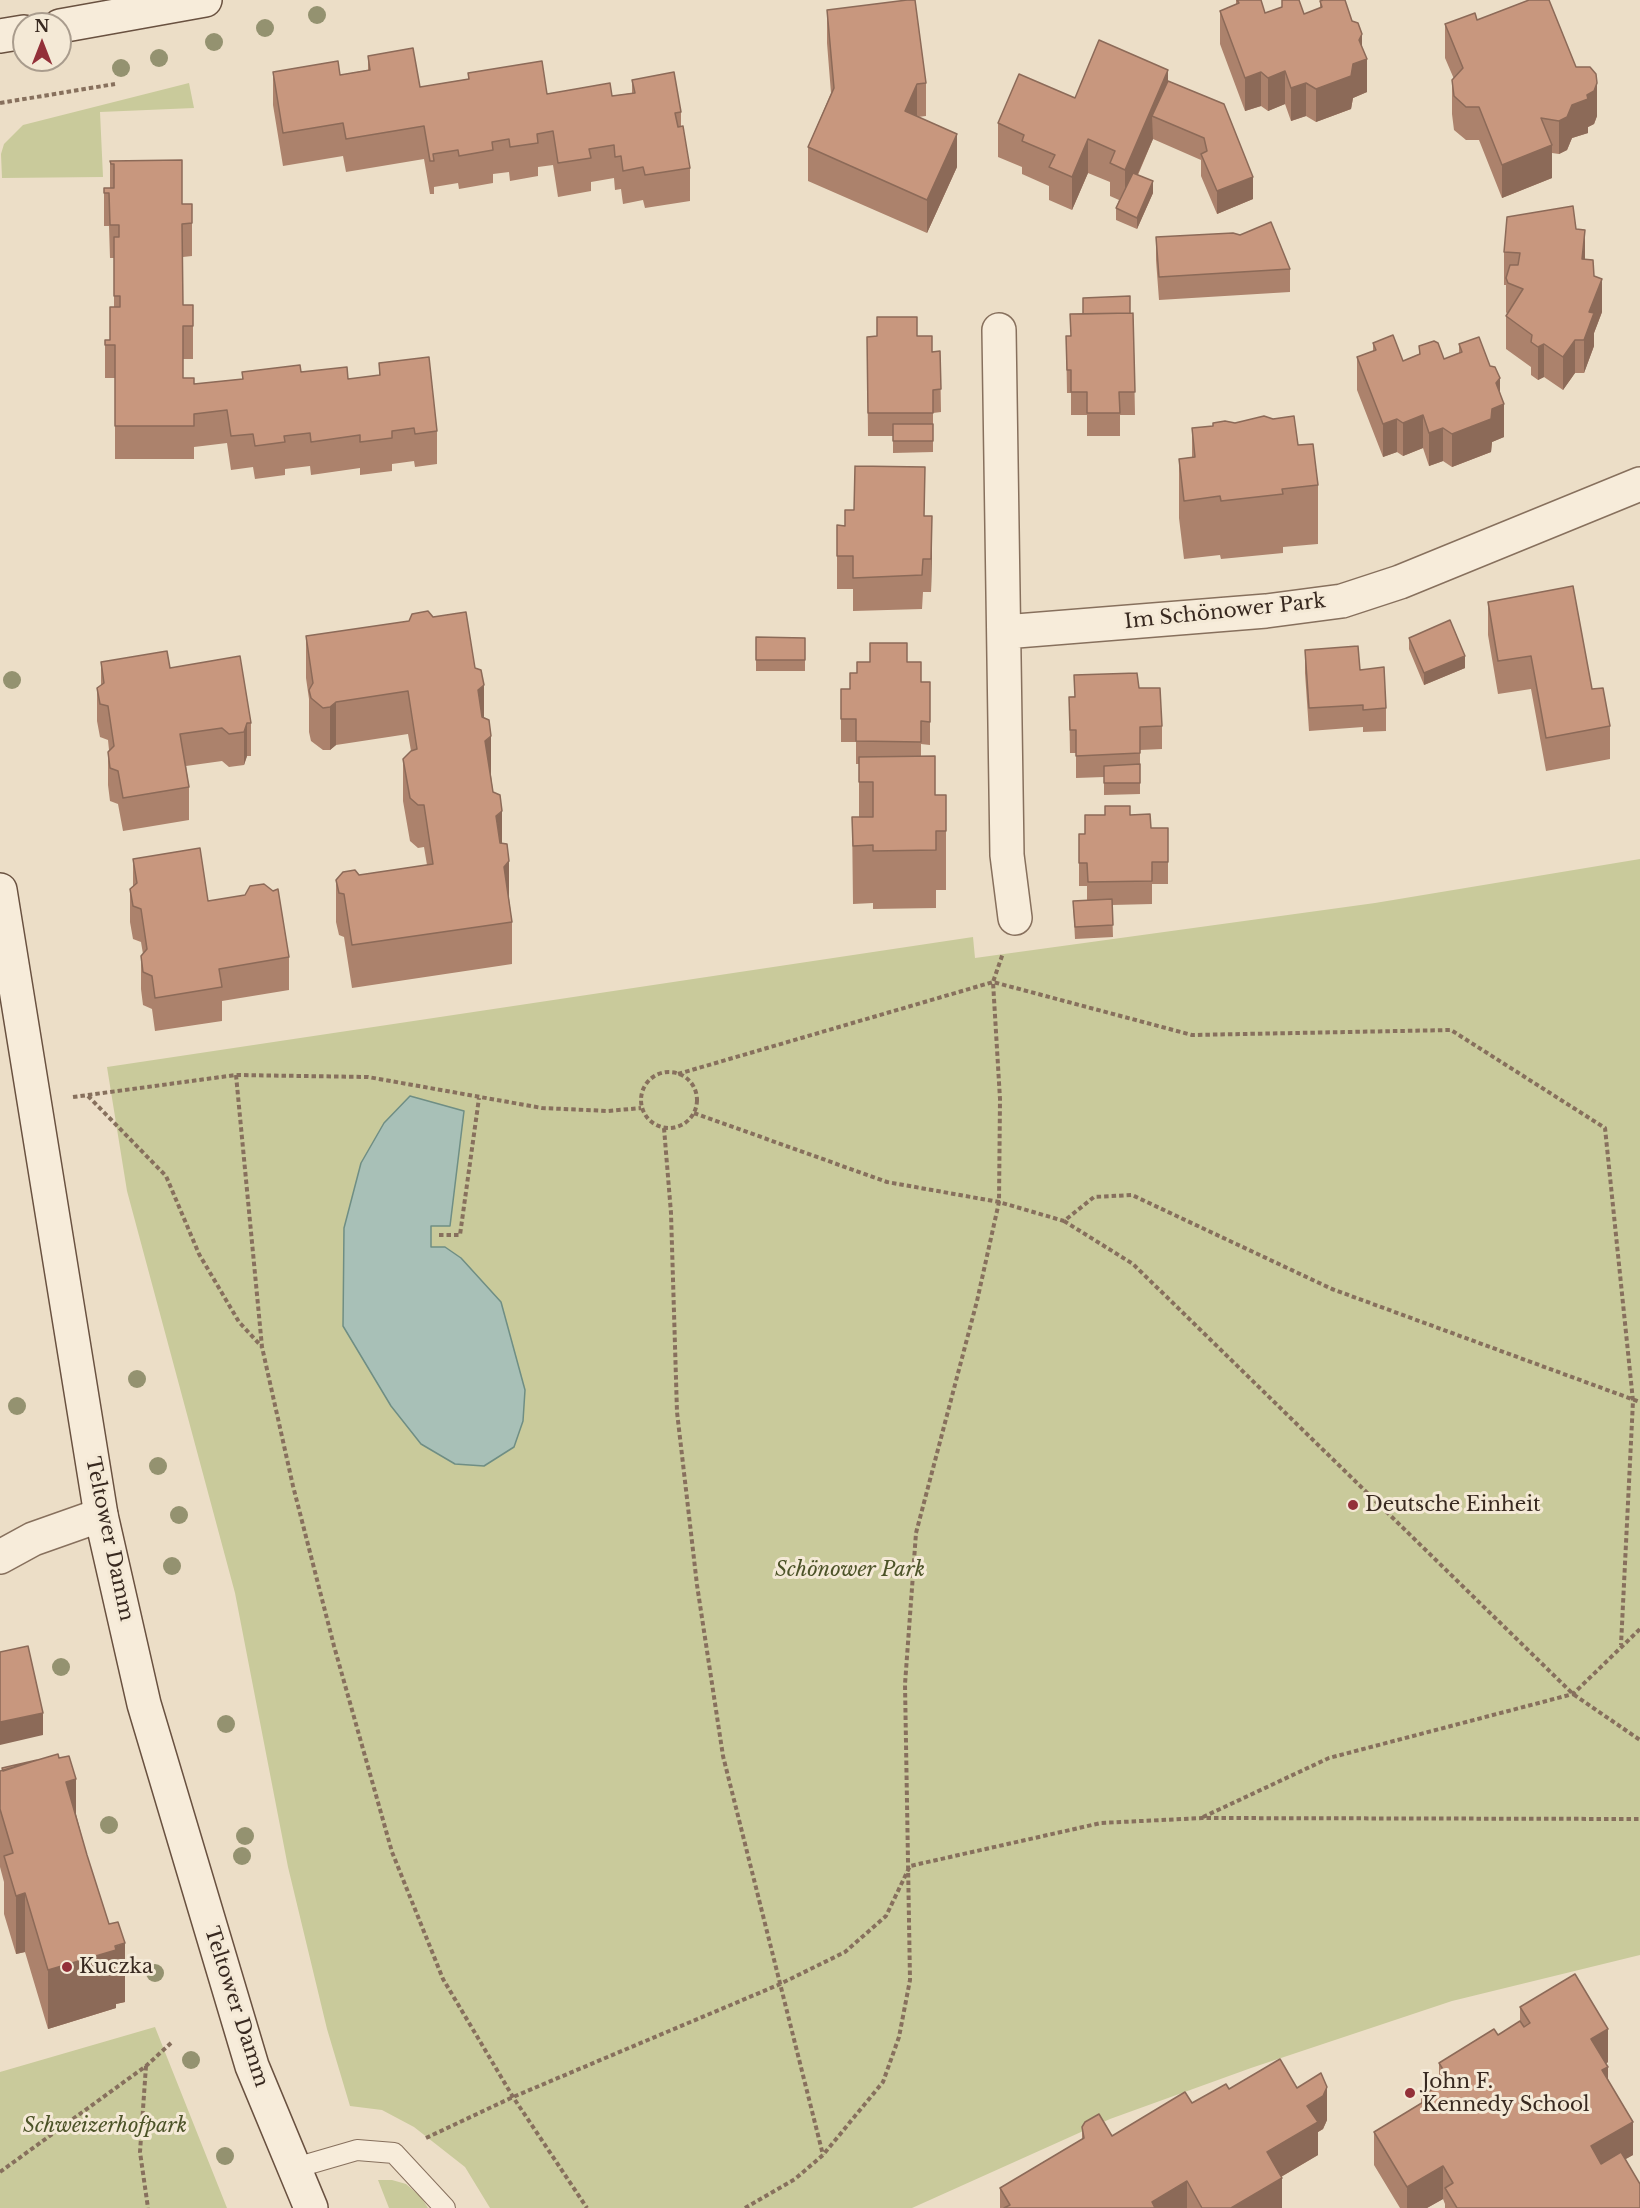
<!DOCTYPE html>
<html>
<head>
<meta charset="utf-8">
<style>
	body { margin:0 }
	#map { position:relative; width:1640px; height:2208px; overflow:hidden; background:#ecdec7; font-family:"Libre Baskerville",serif }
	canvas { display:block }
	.north { position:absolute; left:12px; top:12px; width:60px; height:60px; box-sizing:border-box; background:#f4e9d6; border:2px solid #a99c8d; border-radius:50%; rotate:0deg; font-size:16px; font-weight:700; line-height:24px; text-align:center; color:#382920 }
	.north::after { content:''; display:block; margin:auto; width:21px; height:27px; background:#933039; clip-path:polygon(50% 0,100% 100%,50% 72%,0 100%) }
</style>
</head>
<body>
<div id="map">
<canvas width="1640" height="2208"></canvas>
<div class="north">N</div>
</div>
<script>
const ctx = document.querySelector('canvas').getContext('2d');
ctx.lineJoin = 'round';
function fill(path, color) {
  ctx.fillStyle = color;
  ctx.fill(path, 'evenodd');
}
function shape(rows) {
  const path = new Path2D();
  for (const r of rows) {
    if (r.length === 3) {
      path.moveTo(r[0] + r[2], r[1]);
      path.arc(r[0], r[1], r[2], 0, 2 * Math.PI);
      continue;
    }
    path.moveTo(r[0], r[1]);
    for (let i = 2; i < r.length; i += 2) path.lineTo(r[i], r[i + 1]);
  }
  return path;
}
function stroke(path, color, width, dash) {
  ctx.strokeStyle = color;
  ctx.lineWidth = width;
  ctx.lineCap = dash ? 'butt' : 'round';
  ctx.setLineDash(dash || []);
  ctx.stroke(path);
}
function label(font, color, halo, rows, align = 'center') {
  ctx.font = font + ' "Libre Baskerville",serif';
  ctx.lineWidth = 6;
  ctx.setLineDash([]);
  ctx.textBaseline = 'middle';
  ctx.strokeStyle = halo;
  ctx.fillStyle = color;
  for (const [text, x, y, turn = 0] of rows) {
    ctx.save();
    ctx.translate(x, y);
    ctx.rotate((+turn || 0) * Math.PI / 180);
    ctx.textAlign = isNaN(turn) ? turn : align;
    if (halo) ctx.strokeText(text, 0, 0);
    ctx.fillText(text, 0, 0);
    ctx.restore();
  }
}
fill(shape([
	[189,83,194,108,100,112,103,177,2,178,1,154,4,144,23,125],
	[1640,859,1640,1955,1452,2001,1251,2068,1110,2119,912,2208,490,2208,465,2167,414,2127,382,2110,350,2106,327,2029,288,1867,235,1593,127,1191,107,1067,973,937,975,958,1375,903],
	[155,2027,227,2208,0,2208,0,2072],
	[378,2180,392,2180,406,2184,421,2197,428,2208,389,2208]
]), '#c9ca9b');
const water = shape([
	[410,1096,464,1111,450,1226,431,1226,431,1247,445,1247,461,1258,501,1302,525,1390,523,1421,514,1447,484,1466,455,1464,421,1444,391,1406,343,1326,344,1228,361,1163,384,1123,410,1096]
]);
fill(water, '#a8c0b7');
stroke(water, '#6f8e84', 1.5);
const lane = shape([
	[295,2168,357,2150,394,2153,445,2208]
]);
const street = shape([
	[999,330,1007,855,1015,918],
	[1004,632,1266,611,1342,601,1400,582,1640,484],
	[0,1557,33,1539,101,1515]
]);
const secondary = shape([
	[60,26,205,0],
	[0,36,24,32],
	[0,890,101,1515,144,1704,252,2066,311,2208]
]);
stroke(lane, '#87705d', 22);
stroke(street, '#87705d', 36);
stroke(secondary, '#695140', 36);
stroke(shape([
	[0,103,115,84],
	[669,1100,28],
	[678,1074,993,982,1192,1035,1451,1030,1605,1128,1633,1401,1621,1645],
	[236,1075,262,1347,293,1486,334,1646,392,1852,443,1979,513,2097,587,2208],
	[88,1096,166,1176,199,1254,239,1322,262,1347],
	[73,1097,236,1075,368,1077,542,1108,608,1111,641,1108],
	[694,1113,887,1182,999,1202,1064,1221,1094,1197,1132,1195,1332,1289,1640,1402],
	[664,1128,671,1213,677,1412,697,1585,723,1756,823,2155],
	[1064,1221,1133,1264,1573,1694,1640,1740],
	[439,1235,460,1235,479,1098],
	[1203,1817,1329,1758,1573,1694,1640,1629],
	[146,2066,140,2152,148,2208],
	[426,2138,513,2097,778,1985,845,1952,886,1916,910,1866,1101,1823,1202,1818,1640,1819],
	[0,2172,146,2066,171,2043],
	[745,2208,795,2179,823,2155,883,2082,899,2037,910,1980,905,1684,916,1533,977,1301,999,1202,1000,1099,993,982,1003,953]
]), '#87705d', 4, [4.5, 3]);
stroke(lane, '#f7ecda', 20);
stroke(street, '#f7ecda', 33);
stroke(secondary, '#f7ecda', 33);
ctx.fillStyle = '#949270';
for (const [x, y] of [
	[317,15],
	[265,28],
	[214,42],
	[159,58],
	[121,68],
	[12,680],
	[137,1379],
	[17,1406],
	[158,1466],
	[179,1515],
	[172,1566],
	[61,1667],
	[226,1724],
	[109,1825],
	[245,1836],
	[242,1856],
	[155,1973],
	[191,2060],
	[225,2156]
]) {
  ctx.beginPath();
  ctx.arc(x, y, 9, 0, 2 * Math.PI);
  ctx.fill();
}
fill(shape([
	[1236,0,1261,0,1265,13,1304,14,1320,8,1320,1,1362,48,1367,92,1353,98,1351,109,1316,122,1306,116,1291,121,1285,104,1268,111,1261,106,1245,111,1220,44,1220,11,1236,5],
	[827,10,926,83,926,116,918,117,957,167,927,233,808,181,808,147,831,93,827,43],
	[1477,20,1576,67,1597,116,1594,124,1588,127,1588,133,1572,138,1567,150,1559,154,1552,153,1552,178,1502,198,1479,140,1466,140,1454,130,1452,114,1452,80,1454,79,1445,58,1445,24],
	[368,56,420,87,468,79,468,73,547,94,612,96,632,93,632,80,681,112,681,127,690,168,690,201,645,208,643,200,623,204,621,189,615,190,614,178,591,182,591,191,558,197,553,165,538,167,538,176,510,181,509,172,493,174,493,183,459,189,458,183,434,187,434,194,430,194,424,159,346,172,343,156,283,166,273,105,273,72,340,75,368,70],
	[1168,81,1253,199,1217,214,1201,176,1201,160,1153,139,1138,175,1153,193,1137,229,1116,220,1116,208,1119,200,1110,196,1110,182,1088,173,1072,210,1049,200,1049,186,1022,174,1022,167,998,157,998,123,1075,98],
	[110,161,182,204,192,223,192,256,183,257,183,305,193,305,193,359,183,359,183,378,194,384,242,379,242,372,301,372,348,379,379,375,379,363,437,431,437,464,415,467,414,461,392,464,392,471,360,475,360,468,311,475,310,466,285,469,285,475,255,479,253,467,231,470,227,443,194,447,194,459,115,459,115,378,105,378,105,340,110,340,114,307,114,258,110,258,109,226,104,226,104,188,110,188],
	[1576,229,1585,259,1594,276,1602,312,1594,333,1594,346,1584,373,1575,373,1563,390,1544,377,1538,380,1531,375,1531,367,1506,349,1506,316,1507,314,1506,312,1506,285,1504,285,1504,252],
	[1156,237,1290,269,1290,292,1159,300,1156,260],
	[1083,298,1130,313,1133,313,1135,415,1120,415,1120,436,1087,436,1087,415,1071,415,1071,393,1067,393,1066,336,1070,336,1083,314],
	[917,336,932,352,940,351,941,412,933,413,933,452,893,453,893,436,868,436,867,337],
	[1373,343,1403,361,1419,354,1419,346,1444,359,1459,353,1459,344,1500,392,1504,437,1492,442,1491,452,1452,467,1443,461,1429,466,1423,448,1403,456,1397,452,1383,457,1357,390,1357,357,1373,351],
	[1192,428,1298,445,1318,485,1318,544,1283,547,1283,553,1221,559,1220,555,1184,559,1179,518,1179,459,1192,457],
	[924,516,932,550,931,592,923,592,922,609,853,611,853,589,837,589,837,525,845,526],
	[1488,602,1610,726,1610,759,1546,771,1531,689,1498,694,1488,635],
	[306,636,475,668,484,717,493,792,502,843,512,922,512,964,352,988,344,937,339,935,336,922,336,880,359,875,427,865,424,847,418,848,410,841,403,801,403,759,411,751,408,734,336,745,330,750,323,750,311,741,309,732,309,699,306,678],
	[756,637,805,638,805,671,756,671],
	[1409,638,1465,668,1424,685,1409,649],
	[1305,650,1360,670,1386,708,1386,731,1363,732,1363,727,1309,731,1305,673],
	[101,662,170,668,251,723,251,756,247,756,244,765,229,767,222,761,186,766,189,787,189,820,123,831,118,804,110,801,108,785,108,752,109,750,108,740,100,737,97,721,97,688,101,686],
	[870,662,907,662,921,682,930,682,930,745,921,744,921,756,935,795,946,795,946,890,936,890,936,908,873,909,873,903,853,904,852,817,859,817,859,764,856,764,856,742,841,742,841,689,850,689,857,673],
	[1139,688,1162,726,1162,749,1140,750,1140,794,1104,795,1104,777,1076,778,1076,753,1070,753,1069,697],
	[1130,815,1151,828,1168,828,1168,884,1152,884,1152,904,1112,905,1113,937,1075,939,1073,901,1087,901,1087,886,1079,886,1079,834,1085,834],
	[133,859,208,901,289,957,289,990,222,1001,222,1021,155,1031,152,1009,143,1005,141,989,141,956,143,954,141,942,133,939,130,922,130,889,133,887],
	[0,1771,76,1814,125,2002,116,2004,116,2008,48,2029,25,1952,16,1954,4,1914,4,1882,0,1867],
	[1520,2007,1608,2062,1606,2064,1608,2079,1633,2155,1625,2159,1640,2208,1445,2208,1445,2204,1443,2199,1427,2208,1400,2208,1374,2165,1374,2132,1421,2103,1421,2096,1439,2085,1439,2063,1498,2035,1520,2022],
	[1297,2088,1327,2120,1323,2129,1318,2132,1318,2155,1281,2177,1282,2208,1000,2208,1000,2188,1082,2139,1082,2127,1112,2136,1229,2089]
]), '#ac826c');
fill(shape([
	[1362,34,1362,61,1367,59,1367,92,1353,98,1351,109,1316,122,1316,89,1353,64,1359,40],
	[1168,70,1168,103,1152,116,1153,139,1125,203,1125,170],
	[1285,71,1285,104,1268,111,1268,78],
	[1261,72,1261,106,1245,111,1245,78],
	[1306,83,1306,116,1291,121,1291,88],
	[1597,83,1597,116,1594,124,1588,127,1588,133,1572,138,1567,150,1559,154,1559,121,1572,105],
	[917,84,917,117,905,111],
	[957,134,957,167,927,233,927,200],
	[1088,139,1088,173,1072,210,1072,177],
	[1552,145,1552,178,1502,198,1502,165],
	[1253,177,1253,199,1217,214,1217,191],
	[1153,181,1153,193,1137,229,1137,218],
	[1585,230,1585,263,1582,259],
	[1602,279,1602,312,1594,333,1594,346,1584,373,1584,340,1589,312],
	[1575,340,1575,373,1563,390,1563,357],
	[1544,344,1544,377,1538,380,1538,347],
	[1500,378,1500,406,1504,404,1504,437,1492,442,1491,452,1452,467,1452,434],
	[1423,415,1423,448,1403,456,1403,423],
	[1397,419,1397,452,1383,457,1383,424],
	[1443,428,1443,461,1429,466,1429,433],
	[932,516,932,550,931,592,931,559],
	[1465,656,1465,668,1424,685,1424,673],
	[484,685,484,728,478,690],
	[336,702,336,745,330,750,330,707],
	[247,723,247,756,244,765,244,732],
	[491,736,491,779,485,784,485,741],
	[502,811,502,854,496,816],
	[509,861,509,904,504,867],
	[43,1713,43,1735,0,1745,0,1722],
	[76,1779,76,1837,66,1782],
	[25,1893,25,1952,16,1954,16,1896],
	[125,1943,125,2002,116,2004,116,2008,48,2029,48,1970],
	[1608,2029,1608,2062,1591,2072,1591,2039],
	[1608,2067,1608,2100,1602,2070],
	[1327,2087,1327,2120,1323,2129,1318,2132,1318,2155,1267,2185,1267,2152,1307,2106],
	[1633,2122,1633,2155,1591,2179,1591,2146],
	[1443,2166,1443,2199,1427,2208,1407,2208,1407,2187],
	[1282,2178,1282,2208,1231,2208],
	[1187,2181,1187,2208,1152,2208,1152,2202]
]), '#8c6a58');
const building = shape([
	[907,0,915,0,926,83,917,84,905,111,957,134,927,200,808,147,834,88,827,10,907,0],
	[1237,0,1261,0,1265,13,1282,7,1282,0,1299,0,1304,14,1322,7,1320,1,1323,0,1345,0,1352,21,1358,23,1362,34,1359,40,1367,59,1353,64,1351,76,1316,89,1306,83,1291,88,1285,71,1268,78,1261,72,1245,78,1220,11,1239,3,1237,0],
	[1529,0,1549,0,1576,67,1590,67,1596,74,1597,83,1594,91,1587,95,1588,99,1572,105,1567,117,1559,121,1541,118,1552,145,1502,165,1479,107,1466,107,1454,96,1452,80,1463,68,1445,24,1475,13,1477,20,1529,0],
	[1099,40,1168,70,1125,170,1110,163,1115,151,1088,139,1072,177,1049,167,1055,155,1022,141,1024,135,998,123,1019,74,1075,98,1099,40],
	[413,48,420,87,469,79,468,73,542,61,547,94,610,83,612,96,635,93,632,80,674,72,681,112,675,113,678,127,683,126,690,168,645,175,643,167,623,171,621,156,615,157,614,145,589,149,591,158,558,163,553,131,537,134,538,143,510,147,509,139,492,142,493,150,459,156,458,150,433,154,434,161,430,161,424,126,346,139,343,123,283,133,273,72,338,61,340,75,370,70,368,56,413,48],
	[1168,81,1224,104,1253,177,1217,191,1201,154,1207,151,1204,138,1152,116,1168,81],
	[182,160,182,204,192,204,192,223,182,224,183,305,193,305,193,326,183,326,183,378,194,378,194,384,243,379,242,372,300,365,301,372,347,367,348,379,380,375,379,363,429,357,437,431,415,434,414,428,392,431,392,438,360,442,360,435,311,442,310,433,284,436,285,442,255,446,253,434,231,436,227,410,194,414,194,426,115,426,115,345,105,345,105,340,110,340,110,307,120,307,120,296,114,296,114,237,119,237,119,225,110,225,109,193,104,193,104,188,114,188,114,164,111,164,110,161,182,160],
	[1133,173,1153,181,1137,218,1116,208,1133,173],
	[1573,206,1576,229,1585,230,1582,259,1593,260,1594,276,1602,279,1589,312,1594,313,1584,340,1575,340,1563,357,1544,344,1538,347,1531,342,1532,335,1506,316,1523,289,1508,283,1506,278,1510,265,1518,265,1520,253,1504,252,1507,217,1573,206],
	[1271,222,1290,269,1159,277,1156,237,1233,233,1240,235,1271,222],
	[1130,296,1130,313,1083,314,1083,298,1130,296],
	[1133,313,1135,392,1119,392,1120,413,1087,413,1087,392,1071,392,1071,370,1067,370,1066,336,1071,336,1070,314,1133,313],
	[877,317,917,317,917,336,932,336,932,352,940,351,941,389,933,390,933,413,868,413,867,337,877,336,877,317],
	[1393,335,1403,361,1420,354,1419,346,1434,341,1438,343,1444,359,1462,352,1459,344,1479,337,1490,366,1495,367,1500,378,1496,383,1504,404,1492,409,1491,419,1452,434,1443,428,1429,433,1423,415,1403,423,1397,419,1383,424,1357,357,1376,350,1373,343,1393,335],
	[1264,416,1273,419,1294,416,1298,445,1313,444,1318,485,1282,489,1283,494,1221,501,1220,496,1184,501,1179,459,1195,457,1192,428,1213,426,1213,423,1225,421,1235,423,1264,416],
	[893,424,933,424,933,441,893,441,893,424],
	[855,466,925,467,924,516,932,516,931,559,923,559,922,575,853,578,853,556,837,556,837,525,845,526,845,510,854,510,855,466],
	[1573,586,1592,689,1603,688,1610,726,1546,738,1531,656,1498,661,1488,602,1573,586],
	[428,611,433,617,466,612,475,668,481,670,484,685,478,690,482,717,489,720,491,736,485,741,493,792,500,795,502,811,496,816,500,843,507,844,509,861,504,867,512,922,352,945,344,894,339,893,336,880,343,872,355,870,359,875,433,864,424,805,418,805,410,798,403,759,411,751,417,749,408,691,336,702,330,707,323,708,311,698,309,690,313,683,306,636,409,621,412,614,428,611],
	[1450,620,1465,656,1424,673,1409,638,1450,620],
	[756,637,805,638,805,660,756,660,756,637],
	[870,643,907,643,907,662,921,662,921,682,930,682,930,722,921,721,921,742,856,741,856,719,841,719,841,689,850,689,850,673,857,673,857,662,870,662,870,643],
	[1358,646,1360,670,1384,667,1386,708,1363,710,1363,705,1309,708,1305,650,1358,646],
	[167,651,170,668,240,656,251,723,247,723,244,732,229,734,222,728,180,734,189,787,123,798,118,771,110,768,108,752,114,746,108,706,100,704,97,688,104,683,101,662,167,651],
	[1137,673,1139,688,1160,688,1162,726,1140,727,1140,753,1076,756,1076,730,1070,730,1069,697,1075,697,1074,675,1137,673],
	[935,756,935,795,946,795,946,831,936,831,936,850,873,851,873,845,853,846,852,817,873,817,873,782,859,782,859,757,935,756],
	[1140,764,1140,783,1104,783,1104,766,1140,764],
	[1105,806,1130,806,1130,815,1150,814,1151,828,1168,828,1168,862,1152,862,1152,881,1088,882,1087,863,1079,863,1079,834,1085,834,1085,815,1105,815,1105,806],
	[200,848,208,901,245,895,250,886,264,884,273,891,278,889,289,957,219,969,222,987,155,998,152,976,143,972,141,956,147,949,141,909,133,906,130,889,137,883,133,859,200,848],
	[1112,899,1113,925,1075,927,1073,901,1112,899],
	[28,1646,43,1713,0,1722,0,1652,28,1646],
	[58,1754,59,1758,69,1756,76,1779,66,1782,87,1855,109,1924,118,1922,125,1943,115,1946,116,1950,48,1970,25,1893,16,1896,4,1856,13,1853,0,1809,0,1771,58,1754],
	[37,1760,3,1771,2,1768,37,1760],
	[1575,1974,1608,2029,1591,2039,1608,2067,1602,2070,1633,2122,1591,2146,1601,2164,1621,2152,1640,2184,1640,2208,1457,2208,1445,2188,1453,2183,1443,2166,1407,2187,1374,2132,1425,2101,1421,2096,1449,2079,1439,2063,1494,2029,1498,2035,1520,2021,1524,2027,1530,2023,1520,2007,1575,1974],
	[1280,2059,1297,2088,1321,2073,1327,2087,1323,2096,1307,2106,1318,2122,1267,2152,1282,2178,1231,2208,1202,2208,1187,2181,1152,2202,1155,2208,1004,2208,1010,2205,1000,2188,1084,2138,1082,2127,1085,2122,1099,2114,1112,2136,1185,2092,1192,2103,1226,2084,1229,2089,1280,2059]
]);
fill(building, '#c8977e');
stroke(building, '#8c6a58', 1.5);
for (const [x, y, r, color] of [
	[1353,1505,6,"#933039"],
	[67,1967,6,"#933039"],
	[1410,2093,6,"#933039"]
]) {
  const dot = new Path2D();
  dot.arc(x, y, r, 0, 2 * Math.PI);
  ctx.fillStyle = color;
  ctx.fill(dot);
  stroke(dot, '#f4e9d6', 2);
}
label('20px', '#382920', '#f4e9d6', [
	["Im Schönower Park",1225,612,-6],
	["Teltower Damm",109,1539,78],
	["Teltower Damm",236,2007,72]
]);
label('20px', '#382920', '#f4e9d6', [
	["Deutsche Einheit",1365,1505],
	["Kuczka",79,1967],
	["John F.",1422,2082],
	["Kennedy School",1422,2105]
], 'left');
label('italic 20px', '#4c5328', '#f4e9d6', [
	["Schönower Park",850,1570],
	["Schweizerhofpark",105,2126]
]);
</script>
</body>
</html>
